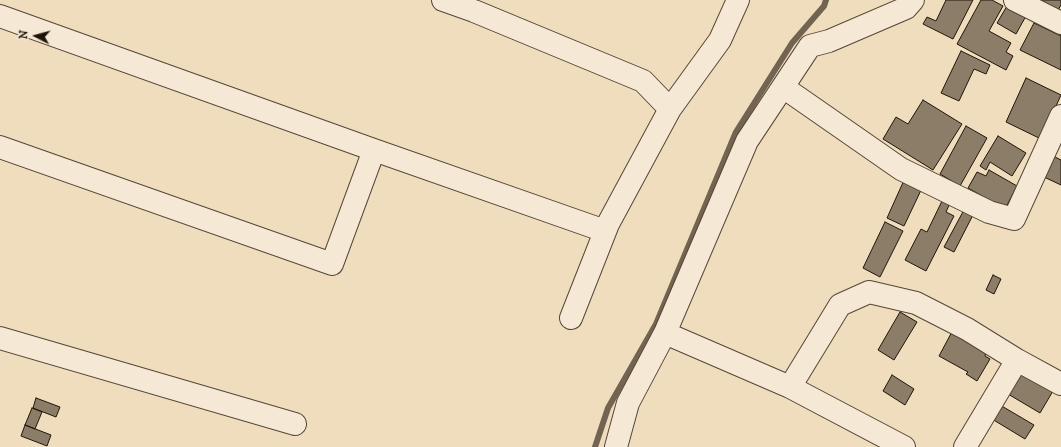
<!DOCTYPE html>
<html>
<head>
<meta charset="utf-8">
<style>
	body { margin:0 }
	#map { position:relative; width:1061px; height:447px; overflow:hidden; background:#efddbe; font-family:"IM FELL DW Pica",serif }
	canvas { display:block }
	.north { position:absolute; left:16px; top:16px; width:40px; height:40px; -webkit-text-stroke:3px #f5e9d5; paint-order:stroke; rotate:276deg; font-size:11px; font-weight:700; line-height:16px; text-align:center; color:#20150a }
	.north::after { content:''; display:block; margin:auto; width:14px; height:18px; background:#20150a; clip-path:polygon(50% 0,100% 100%,50% 72%,0 100%) }
</style>
</head>
<body>
<div id="map">
<canvas width="1061" height="447"></canvas>
<div class="north">N</div>
</div>
<script>
const ctx = document.querySelector('canvas').getContext('2d');
ctx.lineJoin = 'round';
function shape(rows) {
  const path = new Path2D();
  for (const r of rows) {
    path.moveTo(r[0], r[1]);
    for (let i = 2; i < r.length; i += 2) path.lineTo(r[i], r[i + 1]);
  }
  return path;
}
function stroke(path, color, width, dash) {
  ctx.strokeStyle = color;
  ctx.lineWidth = width;
  ctx.lineCap = dash ? 'butt' : 'round';
  ctx.setLineDash(dash || []);
  ctx.stroke(path);
}
function fill(path, color) {
  ctx.fillStyle = color;
  ctx.fill(path, 'evenodd');
}
stroke(shape([
	[595,447,608,408,656,324,736,132,792,43,824,6,826,0]
]), '#726451', 6);
const building = shape([
	[946,0,973,0,953,39,923,24,927,17,936,21,946,0],
	[981,0,992,0,1003,6,989,31,1011,43,1006,52,1013,56,1006,70,957,44,981,0],
	[1034,0,1061,0,1061,5,1057,12,1034,0],
	[1007,6,1026,16,1016,34,997,23,1007,6],
	[1034,23,1061,36,1061,70,1020,50,1034,23],
	[961,51,990,65,986,74,974,69,959,101,941,93,961,51],
	[1026,78,1061,95,1041,139,1006,122,1026,78],
	[923,100,962,124,933,170,883,139,896,117,908,124,923,100],
	[966,126,987,138,960,186,940,174,966,126],
	[998,136,1026,153,1012,176,990,162,986,170,980,166,998,136],
	[1053,156,1061,160,1061,185,1044,177,1053,156],
	[989,170,1017,186,1005,209,968,188,977,172,986,176,989,170],
	[905,178,923,186,904,226,887,218,905,178],
	[943,199,950,203,946,212,954,216,926,271,905,260,921,229,927,232,943,199],
	[965,208,974,213,954,252,944,247,965,208],
	[885,222,903,231,880,277,863,268,885,222],
	[993,275,1001,279,994,294,986,290,993,275],
	[900,312,917,322,894,360,878,350,900,312],
	[954,328,987,346,985,356,990,359,977,381,966,374,968,372,939,356,954,328],
	[1021,372,1053,391,1040,413,1008,394,1021,372],
	[892,375,914,389,905,405,883,391,892,375],
	[36,398,60,407,56,417,33,408,36,398],
	[1000,405,1034,425,1025,439,992,419,1000,405],
	[32,408,42,412,35,429,25,425,32,408],
	[25,425,51,435,47,446,21,436,25,425]
]);
fill(building, '#8c7d68');
stroke(building, '#20150a', 1);
const minor = shape([
	[443,0,474,11,643,81,670,109],
	[1015,0,1061,23],
	[0,16,374,150,605,231],
	[783,87,901,169,989,212,1014,219,1061,116],
	[0,147,332,264,374,150],
	[571,318,608,224,670,109,720,40,738,0],
	[665,333,790,387,904,447],
	[0,338,295,424],
	[790,387,840,305,869,292,916,303,967,329,1017,360,1061,384],
	[616,447,628,403,665,333,747,141,810,46,829,41,906,8,913,0],
	[965,447,1017,360]
]);
stroke(minor, '#544737', 24);
stroke(minor, '#f5e9d5', 22);
</script>
</body>
</html>
